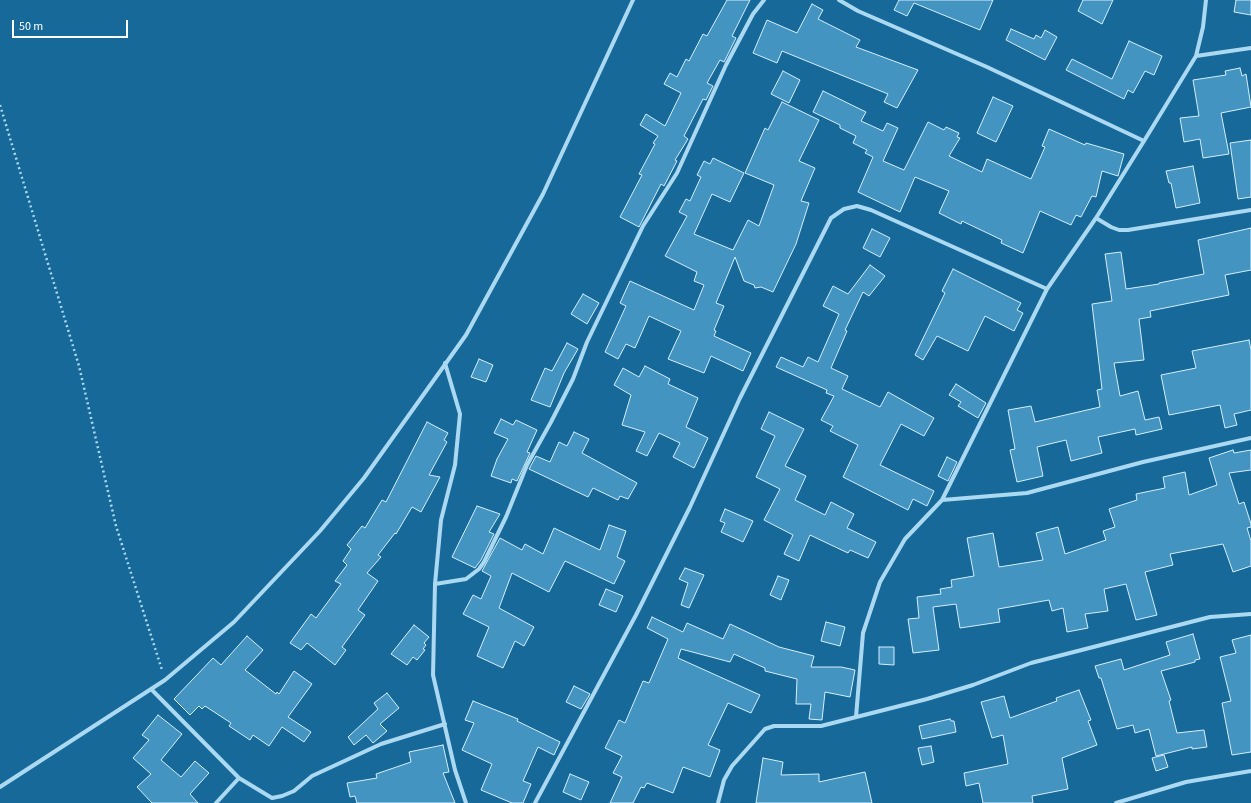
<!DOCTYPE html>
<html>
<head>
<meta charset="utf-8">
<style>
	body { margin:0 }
	#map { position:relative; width:1251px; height:803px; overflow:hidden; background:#17699a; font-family:"Source Sans 3",sans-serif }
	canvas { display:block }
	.scale { position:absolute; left:12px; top:20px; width:116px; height:18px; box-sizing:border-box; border:2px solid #fff; border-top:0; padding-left:5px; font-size:12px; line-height:14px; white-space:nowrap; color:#fff; -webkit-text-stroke:3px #17699a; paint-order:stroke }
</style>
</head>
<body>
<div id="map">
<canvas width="1251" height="803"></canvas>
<div class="scale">50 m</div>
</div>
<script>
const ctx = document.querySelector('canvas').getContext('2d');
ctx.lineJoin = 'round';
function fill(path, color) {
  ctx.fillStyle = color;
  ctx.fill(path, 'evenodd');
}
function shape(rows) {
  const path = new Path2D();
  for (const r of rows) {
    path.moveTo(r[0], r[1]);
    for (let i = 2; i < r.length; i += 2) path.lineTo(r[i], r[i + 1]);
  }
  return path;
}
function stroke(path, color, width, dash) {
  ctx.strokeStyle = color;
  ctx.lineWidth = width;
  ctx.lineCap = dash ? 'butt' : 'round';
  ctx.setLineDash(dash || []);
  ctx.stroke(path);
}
const building = shape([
	[727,0,750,0,732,36,736,38,724,62,720,60,707,83,713,86,706,100,703,99,684,136,688,139,675,160,677,161,664,186,661,184,639,227,620,217,642,175,639,174,655,144,653,143,658,136,640,125,646,114,665,126,681,93,664,84,670,73,677,77,686,59,689,61,703,34,707,36,727,0],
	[899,0,993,0,980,30,914,3,907,16,894,10,899,0],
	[1083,0,1113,0,1102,24,1078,11,1083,0],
	[1236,0,1251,0,1251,15,1234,12,1236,0],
	[812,4,823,10,818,19,860,40,856,47,918,70,897,108,884,102,888,94,782,51,777,63,753,53,767,20,797,33,812,4],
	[1011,29,1034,39,1036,35,1041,38,1045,30,1057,37,1045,60,1006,40,1011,29],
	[1129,41,1162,56,1154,75,1145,71,1133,93,1128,90,1124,99,1066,70,1072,59,1112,79,1129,41],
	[1240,68,1242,76,1246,74,1251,107,1221,113,1229,154,1203,158,1200,139,1184,142,1180,118,1199,116,1193,80,1226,75,1225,71,1240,68],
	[783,71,800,80,789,103,771,94,783,71],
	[823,91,866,112,861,121,883,131,887,123,898,128,883,161,904,170,928,122,944,130,946,127,959,133,957,137,960,138,949,156,982,172,987,159,1031,179,1045,147,1042,146,1049,129,1085,145,1086,143,1124,154,1118,176,1102,171,1096,197,1092,196,1081,217,1076,215,1071,225,1040,211,1023,253,1001,243,1002,240,962,221,961,224,939,213,949,191,915,177,900,212,858,192,873,157,865,153,867,150,853,143,856,136,840,128,840,125,813,112,823,91],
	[993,97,1013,106,996,142,977,133,993,97],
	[782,102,819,120,799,161,815,168,801,201,809,203,796,244,773,292,761,287,755,288,754,285,744,281,735,257,716,303,724,306,714,330,716,331,714,336,751,353,743,371,711,356,704,373,668,359,681,331,649,316,635,348,626,344,618,359,605,352,626,306,620,303,630,281,694,310,704,285,694,281,697,272,665,256,687,216,679,212,686,199,690,201,701,177,697,175,704,161,710,164,713,158,744,173,730,202,712,194,694,234,733,250,748,220,759,226,774,185,745,173,765,128,768,130,782,102],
	[1251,140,1251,197,1238,199,1230,143,1251,140],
	[1193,166,1200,203,1176,208,1171,183,1169,183,1166,171,1193,166],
	[1251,228,1251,270,1225,275,1229,295,1150,311,1151,317,1139,319,1144,360,1114,363,1120,396,1138,391,1145,420,1159,417,1162,429,1136,435,1135,429,1098,437,1102,453,1071,461,1066,440,1037,447,1043,476,1017,482,1010,450,1015,449,1008,410,1031,406,1035,422,1100,407,1097,390,1102,389,1092,304,1112,301,1105,254,1121,252,1126,289,1159,284,1159,283,1204,274,1198,240,1251,228],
	[872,229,890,238,880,257,863,248,872,229],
	[870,265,885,276,869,296,863,292,845,330,847,331,831,368,848,376,842,389,880,407,888,392,934,418,924,436,901,424,880,465,934,491,927,506,913,499,908,510,843,477,858,445,830,431,833,426,821,420,834,396,826,393,827,390,776,367,781,357,803,367,808,357,818,362,839,314,823,306,833,286,848,294,870,265],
	[953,269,1021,303,1017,310,1023,313,1014,331,985,316,968,351,937,336,923,360,915,355,945,293,942,291,953,269],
	[583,294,599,303,587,324,571,314,583,294],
	[1249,340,1251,350,1251,410,1234,414,1237,425,1225,428,1220,405,1169,415,1161,375,1196,368,1192,351,1249,340],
	[567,343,578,349,564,373,550,407,531,400,545,368,552,371,567,343],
	[479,359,493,365,486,382,471,377,479,359],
	[645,366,670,379,668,384,698,398,686,427,708,438,694,468,673,457,680,443,659,433,647,456,636,451,645,432,622,425,631,395,614,385,623,368,639,377,645,366],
	[956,384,986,403,978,418,958,406,961,402,949,395,956,384],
	[769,412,804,429,785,466,806,476,795,500,825,515,831,502,854,514,847,528,876,542,868,558,850,550,848,553,810,535,799,561,784,554,793,535,764,520,780,489,756,477,775,436,761,429,769,412],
	[501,419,513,425,516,420,537,430,527,452,530,453,517,481,512,479,511,483,491,476,497,459,508,439,494,433,501,419],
	[427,422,448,433,444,440,447,442,429,475,440,477,421,512,412,507,396,534,395,533,378,555,381,557,367,573,378,581,358,610,365,615,342,647,346,650,335,665,307,643,301,650,290,643,311,614,316,618,341,584,335,581,347,565,343,561,351,549,347,545,362,526,365,528,382,500,386,502,427,422],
	[574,432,589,439,582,453,637,483,628,499,620,496,618,500,593,488,588,497,529,469,536,456,550,462,559,442,567,446,574,432],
	[1233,450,1234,453,1251,450,1251,470,1229,473,1239,504,1244,502,1251,524,1251,527,1247,528,1251,541,1251,566,1233,572,1223,544,1170,554,1173,565,1145,572,1157,615,1136,620,1126,584,1104,589,1108,611,1085,614,1088,628,1067,632,1063,608,1052,611,1049,600,998,609,1000,622,960,628,956,604,933,607,939,650,913,653,908,619,919,618,917,597,941,594,940,589,952,587,951,580,974,576,967,538,993,533,999,567,1043,560,1036,533,1058,527,1065,554,1106,540,1103,531,1115,527,1109,509,1137,500,1136,494,1165,488,1163,477,1185,472,1189,495,1217,485,1209,458,1233,450],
	[947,457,957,462,948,481,938,476,947,457],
	[477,506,500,514,489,532,494,534,481,560,475,568,452,557,477,506],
	[725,509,753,521,743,542,721,532,725,523,720,521,725,509],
	[609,525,626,531,617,557,625,561,614,584,565,561,549,592,512,573,499,608,534,627,524,646,515,641,503,668,477,656,489,627,463,614,473,595,481,599,491,576,482,571,500,538,522,550,525,544,543,554,554,528,600,550,609,525],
	[685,568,704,575,689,608,681,605,688,583,679,579,685,568],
	[778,576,789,580,781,600,770,595,778,576],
	[606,589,623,596,616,612,599,605,606,589],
	[652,617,683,632,687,623,723,639,730,624,779,647,814,656,811,667,841,667,855,670,850,697,825,692,822,720,809,719,811,704,796,704,797,679,765,671,765,668,734,654,730,662,681,649,678,658,760,695,751,713,728,703,708,745,720,750,710,777,683,767,673,793,647,783,644,788,641,787,633,803,610,803,622,777,613,773,622,756,605,748,619,720,625,723,643,681,649,683,668,639,647,628,652,617],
	[826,622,845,627,840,646,821,641,826,622],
	[414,625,429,637,424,643,426,645,423,649,425,650,417,660,413,657,407,665,391,654,414,625],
	[1193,634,1200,659,1195,660,1195,662,1161,671,1171,700,1169,701,1177,733,1204,730,1207,747,1192,749,1192,747,1156,756,1149,729,1135,733,1133,725,1117,729,1101,678,1099,678,1095,666,1121,659,1124,670,1170,655,1166,642,1193,634],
	[1251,635,1251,752,1232,755,1222,703,1231,701,1220,657,1236,653,1232,640,1251,635],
	[247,636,263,650,245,670,276,694,277,692,279,694,294,671,312,684,288,717,311,732,304,742,282,727,269,746,253,735,250,740,229,726,231,723,205,706,202,709,199,706,190,715,174,699,213,658,221,665,247,636],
	[879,647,894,647,894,665,879,664,879,647],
	[574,686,590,694,581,709,566,702,574,686],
	[1079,690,1091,720,1088,721,1097,745,1062,758,1068,789,1032,796,1033,803,983,803,979,783,966,786,964,773,1008,764,1003,735,992,738,981,702,1004,696,1010,718,1057,701,1056,698,1079,690],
	[387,693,399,708,380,724,387,731,373,743,366,735,354,745,348,737,378,709,374,703,387,693],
	[473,701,518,719,517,721,560,742,554,755,538,747,523,781,531,784,523,803,512,803,481,790,492,764,462,750,474,723,465,720,473,701],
	[158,715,182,734,161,760,181,777,195,761,209,773,190,794,198,803,152,803,137,787,151,774,133,758,149,740,142,735,158,715],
	[950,719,951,721,954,721,956,732,922,739,919,726,950,719],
	[443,745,449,772,443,773,455,803,357,803,355,796,350,797,347,783,377,778,376,774,411,762,409,752,443,745],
	[931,746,934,762,922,765,918,748,931,746],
	[1164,755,1168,767,1156,771,1152,758,1164,755],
	[763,758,783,762,781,775,819,774,819,782,865,772,872,803,756,803,763,758],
	[570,774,589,782,581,800,563,792,570,774]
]);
fill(building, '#4494c2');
stroke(building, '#d3eefc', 1);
stroke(shape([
	[0,105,79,366,116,526,162,670]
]), '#abd9f2', 2.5, [2, 3]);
stroke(shape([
	[839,0,858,11,987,67,1144,141,1196,56,1203,27,1206,0],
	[1196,56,1251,48],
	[1096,218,1111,227,1119,230,1128,230,1251,210],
	[445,363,460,414,455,465,441,520,435,584,433,675,455,770,466,803],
	[942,500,1027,493,1143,462,1251,438],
	[435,584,466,579,479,569,484,562,506,517,527,465,551,422,573,379,587,342,643,226,677,173,726,65,753,14,764,0],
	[151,689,239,778,272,798,282,796,294,791,312,776,381,744,445,724],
	[856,717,863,633,880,582,905,539,942,500,1047,289,1096,218,1144,141],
	[0,787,165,680,234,622,320,531,364,478,466,335,543,194,633,0],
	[216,803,239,778],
	[535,803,636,615,690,507,740,398,831,218,844,209,857,206,871,210,1047,289],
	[718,803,724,780,732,766,765,729,774,726,821,726,927,699,973,685,1031,663,1210,617,1251,614],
	[1116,803,1186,782,1251,771]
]), '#abd9f2', 4);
</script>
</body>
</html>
